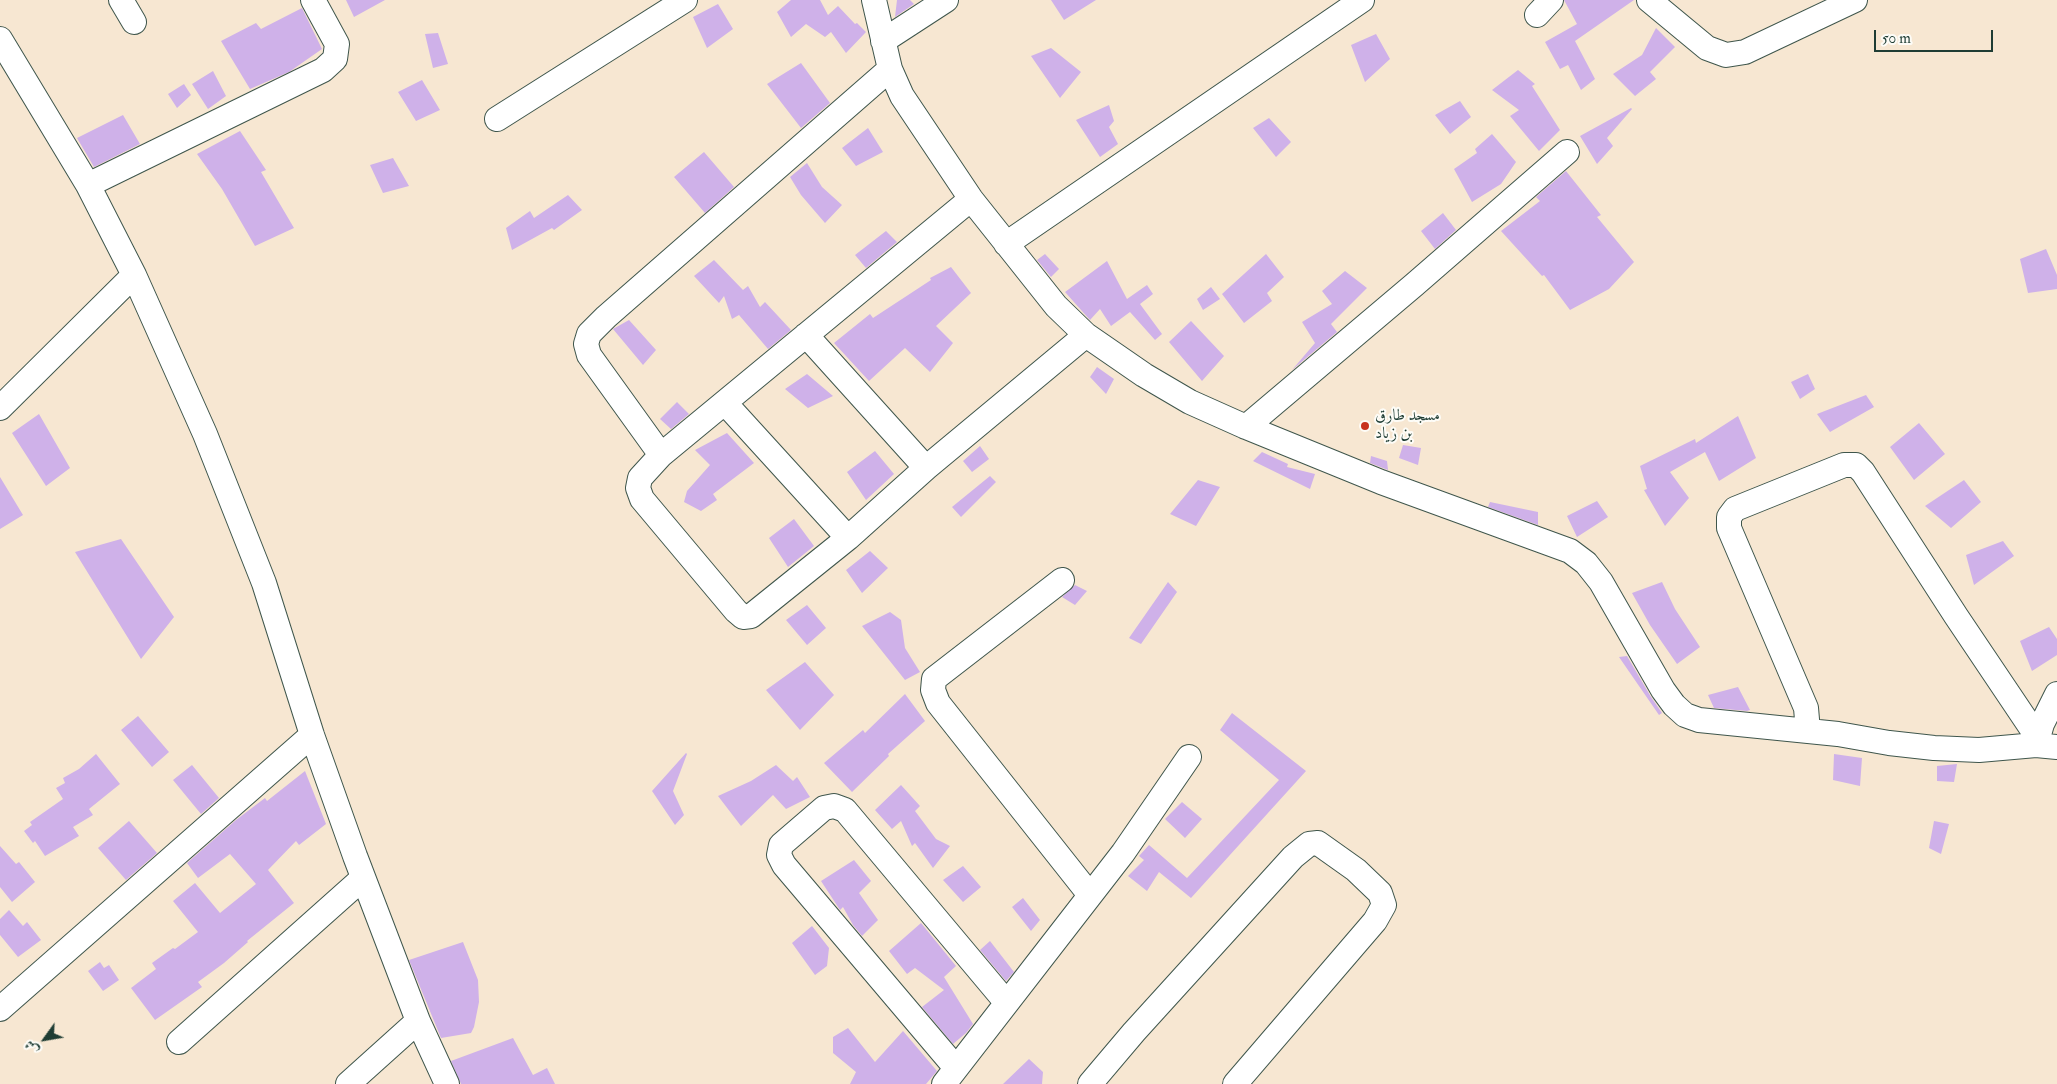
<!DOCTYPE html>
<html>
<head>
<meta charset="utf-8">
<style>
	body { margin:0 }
	#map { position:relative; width:2057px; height:1084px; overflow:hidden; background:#f7e7d2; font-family:"IM FELL Double Pica",Amiri,serif }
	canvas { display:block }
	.north { position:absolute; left:20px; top:1014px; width:50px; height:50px; -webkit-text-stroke:4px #fdfcf7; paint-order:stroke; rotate:238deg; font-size:14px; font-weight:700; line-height:20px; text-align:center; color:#1f3d34 }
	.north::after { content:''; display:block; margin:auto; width:18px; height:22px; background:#1f3d34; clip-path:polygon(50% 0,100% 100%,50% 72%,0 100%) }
	.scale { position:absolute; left:1874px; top:30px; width:119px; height:22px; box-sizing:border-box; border:2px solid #1f3d34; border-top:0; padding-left:6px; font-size:15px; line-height:18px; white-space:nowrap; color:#1f3d34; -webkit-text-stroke:4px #fdfcf7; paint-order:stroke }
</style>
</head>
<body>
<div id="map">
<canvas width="2057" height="1084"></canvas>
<div class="north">ش</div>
<div class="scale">50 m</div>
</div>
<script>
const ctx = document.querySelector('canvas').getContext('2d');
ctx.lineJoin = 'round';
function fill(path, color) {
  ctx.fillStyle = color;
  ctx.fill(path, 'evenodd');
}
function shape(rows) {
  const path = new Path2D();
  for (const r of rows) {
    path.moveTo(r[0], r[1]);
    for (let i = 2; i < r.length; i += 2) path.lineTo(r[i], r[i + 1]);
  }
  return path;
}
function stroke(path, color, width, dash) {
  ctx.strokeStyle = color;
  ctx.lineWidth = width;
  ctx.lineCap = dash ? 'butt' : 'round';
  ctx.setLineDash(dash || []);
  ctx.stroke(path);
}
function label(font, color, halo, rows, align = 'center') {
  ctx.font = font + ' "IM FELL Double Pica",Amiri,serif';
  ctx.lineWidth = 4;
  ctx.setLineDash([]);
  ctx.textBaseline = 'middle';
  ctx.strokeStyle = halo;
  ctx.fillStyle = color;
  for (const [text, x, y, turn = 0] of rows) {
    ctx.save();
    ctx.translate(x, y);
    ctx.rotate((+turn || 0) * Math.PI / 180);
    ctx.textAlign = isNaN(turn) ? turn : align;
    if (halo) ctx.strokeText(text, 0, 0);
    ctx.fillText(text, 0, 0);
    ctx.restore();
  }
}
fill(shape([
	[346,0,385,0,354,17],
	[791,0,820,0,828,15,838,6,855,24,857,23,866,32,846,53,831,32,825,37,806,24,791,37,777,12],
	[897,0,910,0,914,4,895,17],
	[1051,0,1096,0,1064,20],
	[1564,0,1634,0,1575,41,1595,79,1581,90,1568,65,1560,69,1545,42,1577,24],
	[718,4,733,29,707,48,693,17],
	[302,8,322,49,289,72,250,89,221,41,256,23,261,29],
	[1656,28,1675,47,1650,72,1656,79,1635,96,1613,74,1642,55],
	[438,33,448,64,433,68,425,34],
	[1376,34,1390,59,1365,82,1351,45],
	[1051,48,1081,72,1060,98,1031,56],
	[801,63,830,103,801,128,767,84],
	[1518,70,1535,84,1532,86,1560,130,1539,151,1510,116,1519,110,1492,90],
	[213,71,226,96,208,109,192,84],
	[422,80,440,110,416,121,398,92],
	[184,84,191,95,177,108,168,94],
	[1460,101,1471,117,1450,134,1435,115],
	[1109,105,1114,121,1109,127,1118,144,1100,157,1076,120],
	[1631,108,1632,109,1607,138,1613,146,1597,164,1580,136],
	[123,115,140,144,94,167,77,138],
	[1269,118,1291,142,1276,157,1253,128],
	[868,128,883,152,856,166,842,148],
	[240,131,266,170,261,172,294,228,255,246,222,189,197,154],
	[1492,134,1516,162,1501,184,1472,202,1454,169,1477,153,1475,149],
	[704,152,734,187,705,213,674,177],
	[393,158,409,186,383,193,370,165],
	[807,163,822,187,842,205,825,223,801,195,790,177],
	[1566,171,1601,215,1597,217,1634,262,1609,289,1570,310,1544,275,1542,276,1501,231,1540,201,1536,197],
	[568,195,582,210,554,230,552,228,512,250,506,228,530,211,534,218],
	[1443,213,1456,230,1435,249,1421,231],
	[886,231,897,242,866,268,855,255],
	[2046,249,2057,275,2057,289,2028,293,2020,259],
	[1045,254,1059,269,1051,277,1037,260],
	[1266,254,1284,277,1267,293,1272,301,1244,323,1222,294],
	[714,260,743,290,748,286,760,307,765,302,791,330,768,349,739,315,732,319,724,296,719,303,694,276],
	[1107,261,1127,299,1147,285,1153,294,1140,304,1162,334,1155,340,1130,312,1111,326,1100,309,1090,320,1065,292],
	[951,267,971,293,936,326,953,343,930,372,905,348,869,381,834,343,870,314,873,318,931,280,930,278],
	[1345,271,1367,288,1331,324,1337,332,1292,370,1315,343,1302,322,1332,304,1322,291],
	[1211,287,1220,299,1203,310,1197,299],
	[629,320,656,350,643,365,613,329],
	[1191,321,1224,356,1202,381,1169,342],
	[1097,367,1114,379,1106,394,1090,377],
	[807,374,833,396,808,408,785,389],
	[1808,374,1815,389,1800,399,1791,382],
	[1866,395,1874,407,1830,432,1817,414],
	[677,402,689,414,671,429,660,419],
	[39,414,70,468,46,486,12,433],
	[1738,416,1756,458,1719,481,1705,452,1670,472,1689,498,1665,526,1644,490,1647,489,1640,466,1695,439,1696,443],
	[1919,423,1945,454,1914,480,1890,447],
	[727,433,754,463,713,494,717,500,701,511,684,502,687,491,710,465,695,450],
	[1403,445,1421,448,1418,465,1399,458],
	[980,446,989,459,972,472,963,461],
	[875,451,894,474,866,500,847,472],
	[1262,452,1288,464,1287,467,1315,474,1310,489,1253,461],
	[1371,456,1387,461,1388,470,1370,463],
	[990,476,996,482,961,517,952,507],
	[0,477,23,515,0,529],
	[1198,480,1220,487,1196,526,1170,514],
	[1964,480,1981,502,1951,528,1925,506],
	[1597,501,1608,517,1577,537,1567,516],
	[1490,502,1538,512,1538,525,1488,507],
	[794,519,814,546,788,567,769,538],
	[121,539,174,617,141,659,75,552],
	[2003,541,2014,556,1974,585,1966,555],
	[870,551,888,568,862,593,846,570],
	[1168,582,1177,592,1141,644,1129,638],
	[1662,582,1675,609,1700,647,1677,664,1650,625,1632,593],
	[1075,585,1087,591,1075,605,1062,597],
	[807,605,826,628,807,645,786,620],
	[890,612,901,620,905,648,920,672,905,680,862,626],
	[2049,627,2057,639,2057,655,2032,671,2020,641],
	[1627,656,1651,697,1662,713,1659,715,1619,657],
	[805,662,834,695,800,730,766,690],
	[1738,687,1750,710,1747,711,1714,708,1708,695],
	[905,694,925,721,888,754,889,756,852,792,824,763,863,730,865,733],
	[1232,713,1306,771,1191,898,1159,872,1147,891,1128,876,1144,860,1139,856,1149,845,1187,878,1279,780,1220,730],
	[138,716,169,752,152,767,121,730],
	[686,753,687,754,673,791,684,815,675,825,652,791],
	[96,754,120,784,89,809,93,815,73,827,79,836,45,856,35,841,33,843,24,831,32,825,30,822,63,799,56,788,65,783,63,778,79,769],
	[1834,754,1862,758,1860,786,1833,780],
	[1957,764,1954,782,1937,781,1937,766],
	[192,765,219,798,201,814,173,780],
	[776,765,793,781,797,777,810,797,786,809,773,795,741,826,718,796,751,781],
	[305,771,326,824,299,845,296,841,268,870,294,903,247,941,248,942,224,963,198,982,202,987,155,1020,131,988,156,969,152,963,173,948,175,949,198,932,173,901,195,883,220,913,256,884,230,854,198,878,187,863,236,820,265,798,267,801],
	[901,785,920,806,915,811,936,839,950,846,933,868,915,843,912,846,901,821,892,829,875,810],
	[1182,802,1202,819,1185,838,1165,819],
	[129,821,157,853,126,880,98,848],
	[1934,821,1949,824,1941,854,1929,848],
	[0,846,16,864,19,862,35,882,12,902,0,887],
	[854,860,871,881,859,893,878,920,862,936,853,925,843,907,840,910,821,881],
	[963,866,981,887,963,902,943,880],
	[1023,898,1040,920,1031,931,1012,907],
	[9,910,23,926,27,922,41,940,18,957,0,935,0,919],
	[921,923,956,966,944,977,973,1024,966,1033,953,1044,922,1007,944,990,915,968,907,974,889,951],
	[812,926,829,948,827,966,815,975,792,943],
	[990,941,1014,972,1006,981,980,950],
	[463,942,478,980,479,1002,474,1027,471,1033,441,1038,409,960],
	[100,962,104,968,109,965,119,980,103,991,88,971],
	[848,1028,875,1062,903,1031,937,1071,926,1084,850,1084,856,1072,833,1053,833,1037],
	[513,1038,533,1075,547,1068,555,1084,461,1084,451,1061],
	[1029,1059,1043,1072,1042,1084,1003,1084]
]), '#cfb1e9');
const minor = shape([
	[121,0,134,22],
	[874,0,890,69,902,96,971,199,1056,306,1086,335,1144,375,1190,402,1246,427,1381,482,1570,551,1586,563,1601,582,1663,690,1674,705,1685,715,1699,720,1838,734,1889,743,1934,748,1979,750,2036,745,2057,747],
	[1649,0,1707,48,1726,55,1745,52,1855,0],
	[1537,15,1551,0],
	[0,39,88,185,134,275,205,434,264,583,312,735,355,856,418,1021,447,1084],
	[883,41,946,0],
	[497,119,685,0],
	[88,185,323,70,335,59,337,44,313,0],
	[971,199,661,455,640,478,638,488,642,499,736,611,743,617,751,616,848,538,926,468,1086,335],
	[1006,244,1362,0],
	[806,335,926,468],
	[725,403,848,538],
	[0,408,134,275],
	[1246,427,1414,285,1567,152],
	[661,455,589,355,586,344,589,334,606,317,890,69],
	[1062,580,934,679,933,690,938,703,1090,895],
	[1808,731,1806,708,1729,528,1729,517,1735,509,1844,465,1856,465,1863,472,1956,616,2038,738],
	[2036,745,2042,724,2057,694],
	[0,1009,312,735],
	[179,1042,363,878],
	[956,1068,784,865,779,855,781,845,824,808,834,806,845,810,1006,1002],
	[348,1084,418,1021],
	[944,1084,1123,853,1189,757],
	[1090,1084,1134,1032,1293,857,1309,844,1318,843,1356,870,1380,893,1384,905,1375,921,1235,1084]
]);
stroke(minor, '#3f564c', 26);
stroke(minor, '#fff', 24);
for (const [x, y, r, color] of [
	[1365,426,5,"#c8321e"]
]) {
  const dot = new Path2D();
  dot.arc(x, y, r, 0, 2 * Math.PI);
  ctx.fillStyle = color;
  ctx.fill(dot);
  stroke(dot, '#fdfcf7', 2);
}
label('16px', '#1f3d34', '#fdfcf7', [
	["مسجد طارق",1375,417],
	["بن زياد",1375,435]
], 'left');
</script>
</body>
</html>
